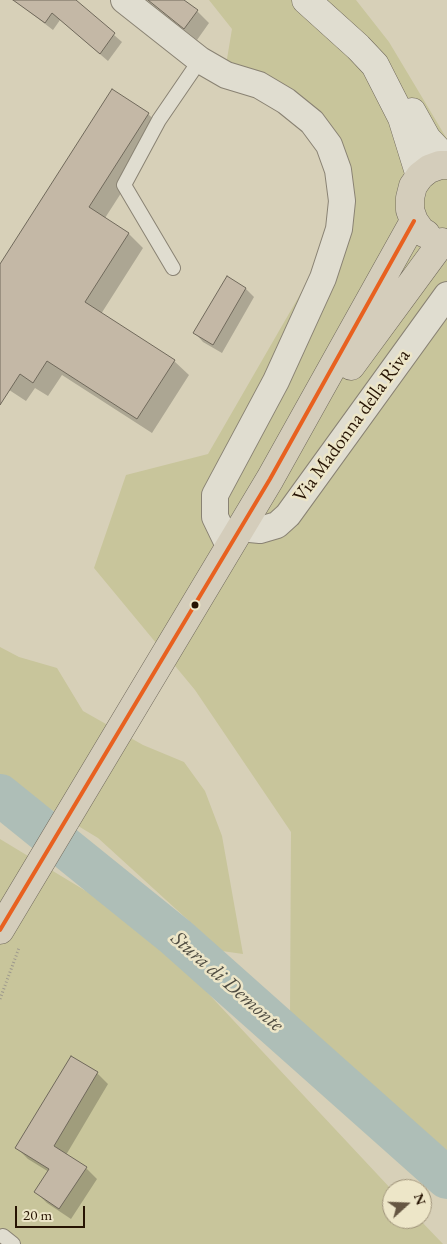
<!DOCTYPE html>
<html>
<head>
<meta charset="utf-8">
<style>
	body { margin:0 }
	#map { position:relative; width:447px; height:1244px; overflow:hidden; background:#d7d0b8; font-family:"EB Garamond",serif }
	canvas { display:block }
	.north { position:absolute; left:382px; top:1179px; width:50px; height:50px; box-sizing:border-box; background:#ede6c8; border:1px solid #9e9279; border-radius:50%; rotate:70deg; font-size:14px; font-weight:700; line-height:20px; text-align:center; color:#271403 }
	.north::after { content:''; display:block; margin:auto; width:18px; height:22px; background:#655642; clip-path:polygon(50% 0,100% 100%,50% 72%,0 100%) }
	.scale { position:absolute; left:15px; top:1206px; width:70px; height:22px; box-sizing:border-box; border:2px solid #271403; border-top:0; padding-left:6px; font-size:15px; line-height:18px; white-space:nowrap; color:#271403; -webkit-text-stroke:4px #ede6c8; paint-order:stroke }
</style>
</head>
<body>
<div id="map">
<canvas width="447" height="1244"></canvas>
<div class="north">N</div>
<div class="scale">20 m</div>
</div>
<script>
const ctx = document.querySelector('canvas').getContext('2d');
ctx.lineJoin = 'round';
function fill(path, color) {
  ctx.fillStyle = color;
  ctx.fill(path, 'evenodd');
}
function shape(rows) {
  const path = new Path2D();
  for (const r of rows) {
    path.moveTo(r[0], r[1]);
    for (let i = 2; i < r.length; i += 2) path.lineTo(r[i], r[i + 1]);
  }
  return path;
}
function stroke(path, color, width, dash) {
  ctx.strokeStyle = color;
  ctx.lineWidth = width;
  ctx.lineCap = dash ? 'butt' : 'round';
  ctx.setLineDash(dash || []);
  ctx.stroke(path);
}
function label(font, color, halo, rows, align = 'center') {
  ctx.font = font + ' "EB Garamond",serif';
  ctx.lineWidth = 5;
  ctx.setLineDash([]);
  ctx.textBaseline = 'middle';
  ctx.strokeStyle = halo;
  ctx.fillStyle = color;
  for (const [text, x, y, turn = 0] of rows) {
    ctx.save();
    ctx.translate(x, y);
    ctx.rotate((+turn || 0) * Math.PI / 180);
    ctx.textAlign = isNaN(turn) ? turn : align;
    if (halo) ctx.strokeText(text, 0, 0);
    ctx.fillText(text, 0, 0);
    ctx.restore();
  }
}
fill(shape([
	[209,0,356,0,389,42,447,139,447,1153,290,1016,291,832,195,690,94,568,126,475,208,454,354,201,345,158,226,65,232,29],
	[0,647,19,657,57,668,83,711,143,745,184,762,205,791,222,836,243,954,222,951,98,838,9,784,0,777],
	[0,839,147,928,392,1190,392,1219,419,1219,443,1244,0,1244]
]), '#c8c59b');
fill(shape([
	[14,0,74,0,122,42,108,61,60,20,53,30],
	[147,0,182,0,197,11,209,23,197,40],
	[148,114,163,128,105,218,129,234,143,248,101,314,174,361,189,375,152,433,62,375,48,396,35,388,26,401,0,384,0,266],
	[227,278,246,289,254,297,222,353,203,342,195,333],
	[71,1057,97,1073,108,1084,66,1155,86,1168,97,1179,71,1219,47,1203,36,1192,49,1172,28,1159,17,1148]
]), '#0003');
stroke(shape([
	[0,795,176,937,447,1178]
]), '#aebeb7', 42);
const building = shape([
	[13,0,76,0,115,33,100,54,52,13,45,23,13,0],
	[148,0,184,0,198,10,184,29,148,0],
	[112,89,149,113,89,207,129,233,85,302,175,360,137,419,47,361,33,383,20,374,0,405,0,264,112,89],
	[227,276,246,288,213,345,193,333,227,276],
	[71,1056,98,1072,54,1146,87,1167,59,1209,34,1192,49,1169,15,1148,71,1056]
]);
fill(building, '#c4b8a6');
stroke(building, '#70695b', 1);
const lane = shape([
	[173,268,124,185,159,120,200,60],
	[3,1236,13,1244]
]);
const street = shape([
	[124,0,200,60,226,75,259,85,286,101,312,122,329,145,338,170,342,201,339,229,323,278,276,381,215,495,215,517,229,546],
	[240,528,260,530,277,525,288,515,447,295]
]);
const secondary = shape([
	[306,0,358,47,375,65,402,118,420,176],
	[412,112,427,139,447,160]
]);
const primary = shape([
	[426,234,421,231,414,221,410,210,410,198,413,186,420,176,429,169,440,165,447,165],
	[351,366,442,242],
	[0,930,270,479,414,221]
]);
stroke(lane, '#898273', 16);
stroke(street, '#898273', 28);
stroke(secondary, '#70695b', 29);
stroke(primary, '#70695b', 29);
stroke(shape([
	[0,999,19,948]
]), '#9c988d', 3, [1, 2.5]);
stroke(lane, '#e0ddd0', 14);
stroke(street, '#e0ddd0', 26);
stroke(secondary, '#e0ddd0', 28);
stroke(primary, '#d4cdbb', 28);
stroke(shape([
	[0,930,270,479,414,221]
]), '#e86120', 4);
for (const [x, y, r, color] of [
	[195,605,4.5,"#271403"]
]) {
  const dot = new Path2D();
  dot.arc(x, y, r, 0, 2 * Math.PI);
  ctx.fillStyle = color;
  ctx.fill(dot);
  stroke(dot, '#ede6c8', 2);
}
label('20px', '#271403', '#ede6c8', [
	["Via Madonna della Riva",352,426,-54]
]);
label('italic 21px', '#504d42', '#ede6c8', [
	["Stura di Demonte",227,982,41]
]);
</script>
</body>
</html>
